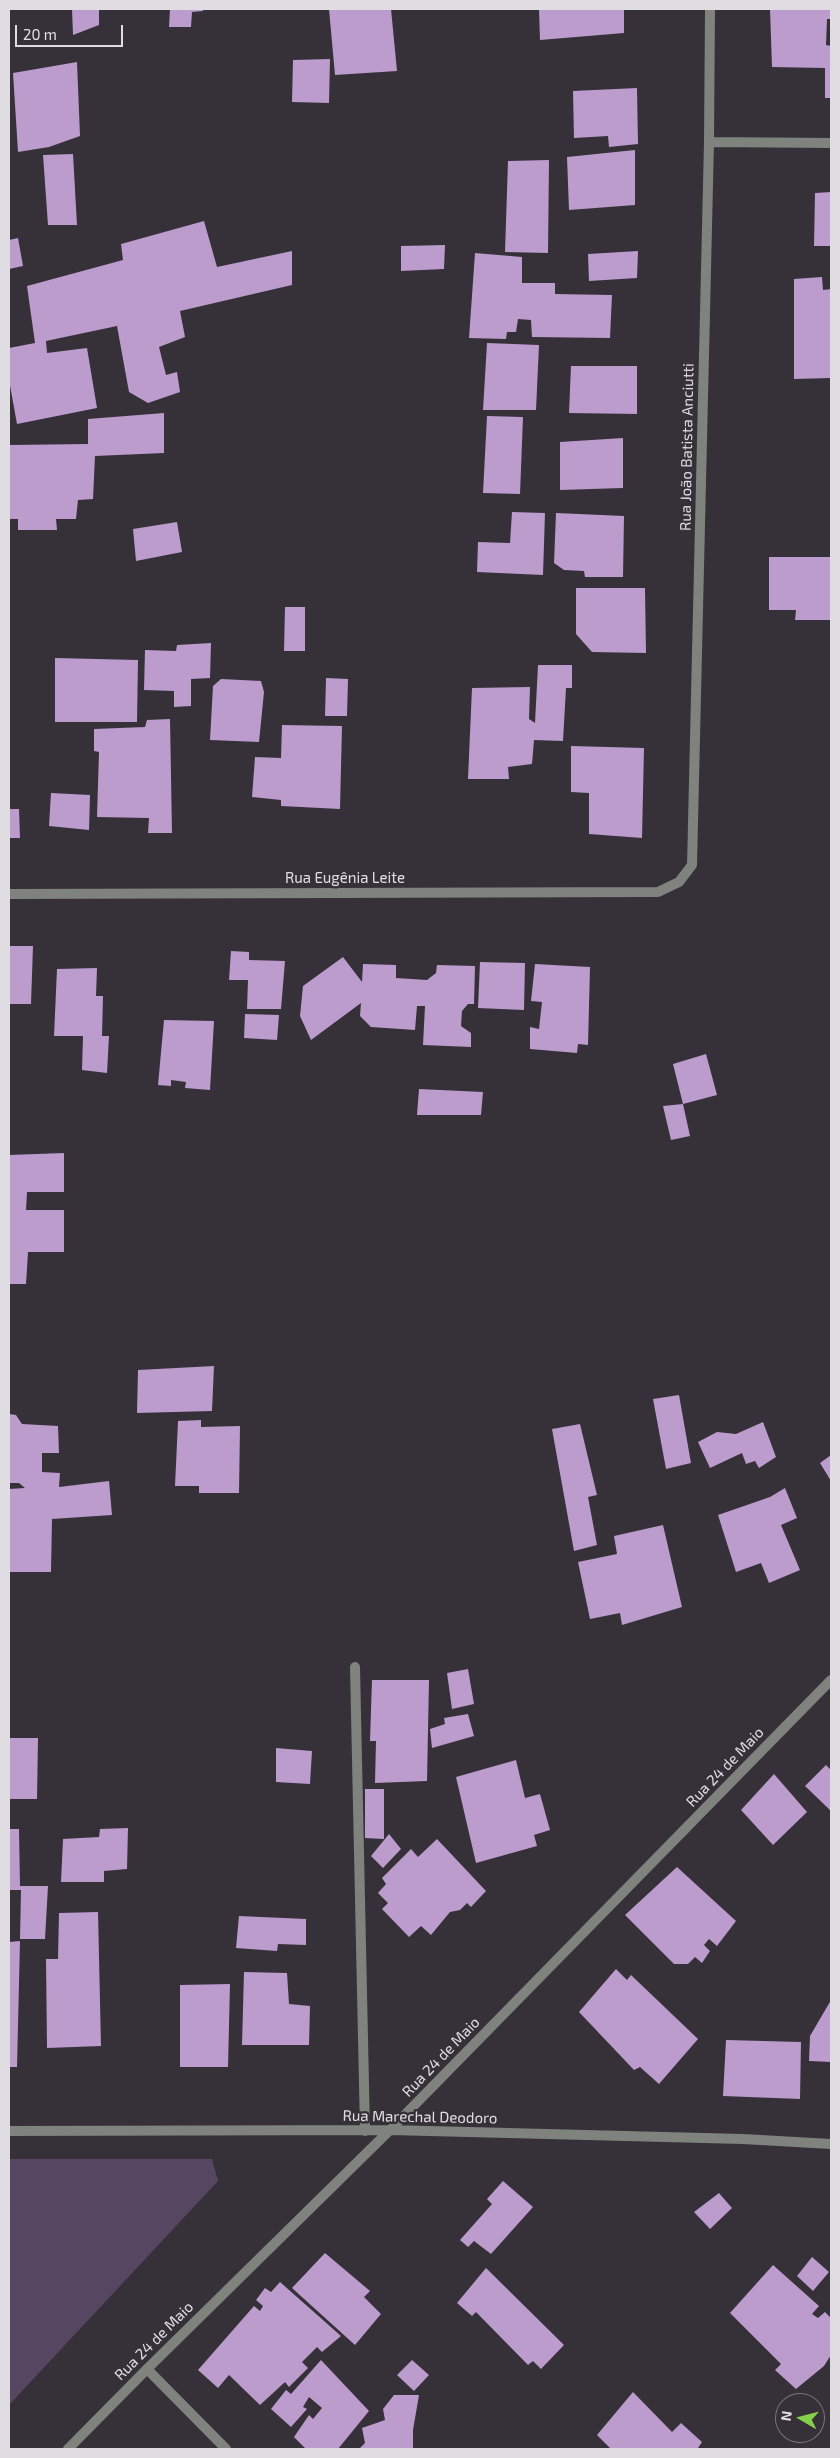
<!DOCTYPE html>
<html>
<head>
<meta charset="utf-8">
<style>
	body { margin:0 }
	#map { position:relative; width:840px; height:2458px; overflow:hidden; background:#363039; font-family:"Exo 2",sans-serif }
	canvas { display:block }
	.frame { position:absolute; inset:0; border:10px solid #e0dde2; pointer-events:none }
	.north { position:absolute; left:775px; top:2393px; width:50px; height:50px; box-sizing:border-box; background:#363039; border:1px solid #7a757d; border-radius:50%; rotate:278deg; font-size:14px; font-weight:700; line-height:20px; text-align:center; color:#e0dde2 }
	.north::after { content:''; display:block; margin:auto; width:18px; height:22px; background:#86cf4b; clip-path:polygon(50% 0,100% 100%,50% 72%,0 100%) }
	.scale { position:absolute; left:15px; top:25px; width:108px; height:22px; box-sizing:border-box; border:2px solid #e0dde2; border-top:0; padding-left:6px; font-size:15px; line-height:18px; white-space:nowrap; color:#e0dde2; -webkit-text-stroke:4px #363039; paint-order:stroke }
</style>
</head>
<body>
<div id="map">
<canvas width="840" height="2458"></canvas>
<div class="frame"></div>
<div class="north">N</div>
<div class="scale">20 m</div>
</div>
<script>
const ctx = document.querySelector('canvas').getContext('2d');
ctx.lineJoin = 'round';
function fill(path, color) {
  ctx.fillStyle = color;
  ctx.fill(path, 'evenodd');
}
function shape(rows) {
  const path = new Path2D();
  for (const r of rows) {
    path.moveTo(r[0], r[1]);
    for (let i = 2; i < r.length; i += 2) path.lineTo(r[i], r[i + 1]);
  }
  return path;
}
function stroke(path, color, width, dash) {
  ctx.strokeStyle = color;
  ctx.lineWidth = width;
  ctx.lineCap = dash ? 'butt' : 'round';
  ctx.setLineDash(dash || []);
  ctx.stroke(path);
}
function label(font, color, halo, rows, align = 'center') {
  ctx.font = font + ' "Exo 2",sans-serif';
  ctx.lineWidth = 5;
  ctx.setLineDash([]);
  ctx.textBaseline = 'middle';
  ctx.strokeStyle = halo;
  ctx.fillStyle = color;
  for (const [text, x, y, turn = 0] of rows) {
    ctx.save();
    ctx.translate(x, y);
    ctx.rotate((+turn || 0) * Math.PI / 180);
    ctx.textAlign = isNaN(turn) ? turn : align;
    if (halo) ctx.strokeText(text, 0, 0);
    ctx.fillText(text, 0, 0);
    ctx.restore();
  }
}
fill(shape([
	[9,2159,212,2159,218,2181,9,2405]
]), '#574661');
fill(shape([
	[72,9,99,9,99,25,73,35],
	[170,9,203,9,203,11,192,12,191,27,169,27],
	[329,9,391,9,397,71,335,75],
	[539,9,624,9,624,33,540,40],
	[770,9,831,9,831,19,827,19,826,45,831,46,831,98,825,98,825,68,772,67],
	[330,59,329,103,292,102,293,60],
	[77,62,80,136,49,147,18,152,13,73],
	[637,88,638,144,609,147,608,136,574,138,573,91],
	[635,150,635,205,569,210,567,157],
	[73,154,77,225,48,225,43,155],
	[549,160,548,253,505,252,508,161],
	[831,192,831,246,814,246,815,193],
	[204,221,217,267,292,251,292,285,180,311,185,337,159,347,166,375,177,372,180,392,148,403,129,392,117,326,46,341,47,353,87,348,97,408,17,424,9,380,9,348,35,343,27,286,123,260,121,244],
	[18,238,23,266,9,269,9,240],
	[445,245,444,269,401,271,401,246],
	[638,251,637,278,589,281,588,254],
	[475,253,522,257,522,283,555,283,555,294,612,295,610,338,532,337,531,320,518,319,516,332,507,332,506,339,469,338],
	[822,277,823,290,831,289,831,378,794,379,794,279],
	[487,343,539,345,536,410,483,410],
	[571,366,637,366,637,414,569,413],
	[164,413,164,453,95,456,93,499,78,500,76,519,56,519,57,530,18,530,18,519,9,519,9,445,88,444,88,419],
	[487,416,523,417,520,494,483,493],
	[623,438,623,488,560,490,560,442],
	[512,512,545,513,543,575,477,572,478,542,510,543],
	[556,513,624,516,623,577,585,577,584,571,564,570,554,563],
	[177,522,182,552,136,561,133,529],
	[769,557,831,557,831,620,795,620,796,610,769,610],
	[576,588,645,588,646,653,592,652,576,634],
	[285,607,305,607,305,651,284,651],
	[211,643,210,678,191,679,191,706,174,707,174,691,144,690,145,650,176,651,177,645],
	[55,658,138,660,137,722,55,722],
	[538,665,572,665,572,688,566,688,563,741,534,740,532,764,508,767,509,779,468,779,472,688,530,687,529,719,535,723],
	[326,678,348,679,347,716,325,716],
	[221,679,261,681,264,692,259,742,210,740,213,686],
	[170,719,172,833,148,833,149,818,97,817,99,752,94,751,94,729,145,727,147,720],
	[282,725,342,726,340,809,281,806,281,800,252,797,255,757,281,758],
	[571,746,644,748,642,838,589,834,589,793,571,792],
	[51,793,90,795,89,830,49,826],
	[9,809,19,809,20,838,9,838],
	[9,946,33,946,31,1004,9,1004],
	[231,951,249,952,249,960,285,961,281,1009,247,1009,248,980,229,980],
	[343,957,362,982,363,964,396,965,396,978,427,980,436,973,437,965,475,966,474,1004,468,1004,462,1011,461,1026,471,1033,471,1047,423,1045,425,1006,417,1006,415,1030,371,1027,360,1016,361,1003,311,1040,300,1016,303,986],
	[480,962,525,963,524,1010,478,1008],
	[535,964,590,967,588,1045,578,1044,577,1053,530,1049,530,1027,539,1029,542,1002,531,1001],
	[97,968,96,996,103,996,102,1036,109,1036,107,1073,82,1070,83,1036,54,1036,57,969],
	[245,1014,279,1015,277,1040,244,1038],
	[164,1020,214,1021,210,1090,185,1088,186,1082,171,1080,171,1086,158,1085],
	[706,1054,717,1095,683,1104,673,1064],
	[419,1089,483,1092,481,1115,417,1115],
	[683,1104,690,1136,671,1140,663,1106],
	[64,1153,64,1192,27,1192,26,1210,64,1210,64,1252,28,1252,26,1284,9,1284,9,1155],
	[214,1366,212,1411,137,1413,138,1370],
	[679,1395,691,1463,666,1469,653,1399],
	[9,1414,16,1415,22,1424,58,1426,59,1453,42,1453,42,1472,60,1473,59,1487,109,1481,112,1515,52,1519,51,1572,9,1572,9,1489,25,1488,19,1483,9,1483],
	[201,1420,201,1427,240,1426,239,1493,199,1493,199,1486,175,1486,178,1421],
	[763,1422,776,1457,759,1468,755,1461,746,1464,742,1453,710,1468,698,1442,717,1432,736,1434],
	[580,1424,597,1495,588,1497,597,1545,574,1551,552,1429],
	[831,1455,831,1481,820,1463],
	[785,1488,797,1518,781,1525,800,1570,769,1583,761,1563,736,1572,718,1515,770,1497],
	[663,1525,682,1607,622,1625,620,1613,590,1619,578,1562,617,1554,614,1536],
	[468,1669,474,1704,452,1709,447,1673],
	[372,1680,429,1680,427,1781,375,1783,376,1741,370,1741],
	[468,1714,474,1736,432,1748,430,1729,445,1724,444,1718],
	[9,1738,38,1738,37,1799,9,1799],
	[276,1748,312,1751,310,1784,276,1782],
	[516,1760,525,1798,540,1794,550,1830,534,1835,537,1846,476,1863,456,1777],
	[826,1765,831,1770,831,1811,805,1786],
	[774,1774,807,1812,773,1845,741,1810],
	[365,1789,384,1789,384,1839,365,1838],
	[128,1828,127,1869,104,1871,104,1882,61,1882,63,1839,99,1837,100,1829],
	[9,1829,19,1829,20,1886,48,1886,45,1939,20,1939,21,1890,9,1890],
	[389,1834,401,1849,383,1868,371,1856],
	[437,1839,486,1891,471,1907,467,1903,460,1910,450,1912,431,1935,421,1926,409,1937,382,1909,388,1903,378,1893,386,1884,382,1878,411,1849,418,1857],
	[677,1867,736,1921,717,1946,709,1939,704,1945,710,1951,702,1963,695,1957,688,1964,674,1964,625,1915],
	[98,1912,101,2046,47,2048,46,1959,58,1959,59,1913],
	[239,1916,306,1919,306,1945,278,1944,277,1951,236,1948],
	[20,1941,17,2067,9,2067,9,1942],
	[616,1969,627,1980,631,1975,698,2039,659,2084,640,2067,634,2070,579,2012],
	[244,1972,287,1973,289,2004,310,2006,309,2045,242,2045],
	[230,1984,228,2067,180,2067,180,1985],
	[831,2000,831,2062,809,2061,810,2036],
	[726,2040,801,2042,800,2099,723,2096],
	[503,2181,533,2207,491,2254,474,2241,468,2247,460,2240,492,2204,487,2199],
	[719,2193,732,2208,710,2229,694,2212],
	[325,2253,370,2291,364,2297,381,2314,355,2345,292,2288],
	[812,2257,829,2272,813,2291,797,2276],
	[773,2265,819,2306,812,2314,818,2318,825,2312,831,2318,831,2355,824,2366,796,2389,775,2370,781,2364,730,2313],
	[486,2268,564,2345,541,2369,533,2361,528,2365,476,2312,472,2316,457,2303],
	[280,2282,341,2336,322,2352,317,2347,302,2362,308,2368,289,2387,285,2382,260,2405,229,2375,218,2388,198,2370,254,2306,260,2311,263,2306,256,2300,265,2288,271,2292],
	[321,2360,369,2411,338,2449,306,2449,294,2437,309,2415,313,2419,322,2408,309,2397,303,2407,307,2409,291,2427,271,2409,286,2390,291,2394],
	[412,2360,429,2375,414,2391,397,2375],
	[633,2392,672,2432,681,2423,702,2442,698,2448,700,2449,611,2449,597,2435],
	[394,2395,419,2395,413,2430,413,2449,359,2449,365,2443,362,2428,385,2420,383,2409]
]), '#bb9ccd');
stroke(shape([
	[709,142,831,143],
	[9,894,658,892,679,882,692,865,709,142,710,9],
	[355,1667,365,2131],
	[9,2131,390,2130,743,2139,831,2144],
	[147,2369,226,2449],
	[68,2449,147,2369,390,2130,831,1680]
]), '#7f827d', 10);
label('15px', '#e0dde2', '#363039', [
	["Rua João Batista Anciutti",687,447,-89],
	["Rua Eugênia Leite",345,878],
	["Rua 24 de Maio",725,1767,-46],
	["Rua 24 de Maio",441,2057,-46],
	["Rua Marechal Deodoro",420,2117,1],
	["Rua 24 de Maio",154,2341,-45]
]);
</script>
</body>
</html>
